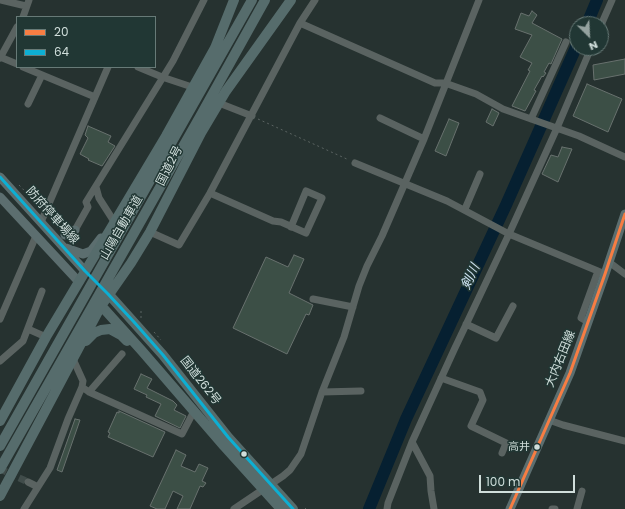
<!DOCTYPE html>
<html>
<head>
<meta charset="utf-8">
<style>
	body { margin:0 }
	#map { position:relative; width:625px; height:509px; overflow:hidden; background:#263230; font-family:Poppins,sans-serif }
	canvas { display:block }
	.legend { position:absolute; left:16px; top:16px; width:140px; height:52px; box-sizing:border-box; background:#213734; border:1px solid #677a77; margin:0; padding:5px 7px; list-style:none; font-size:12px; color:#d0dedb }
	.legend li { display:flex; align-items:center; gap:8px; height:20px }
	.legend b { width:20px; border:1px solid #677a77 }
	.north { position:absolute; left:569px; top:16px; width:40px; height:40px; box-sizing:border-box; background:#213734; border:1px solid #677a77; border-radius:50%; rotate:156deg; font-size:11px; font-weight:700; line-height:16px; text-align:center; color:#d0dedb }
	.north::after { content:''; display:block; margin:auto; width:14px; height:18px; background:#94a29f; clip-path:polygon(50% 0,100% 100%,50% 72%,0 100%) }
	.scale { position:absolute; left:479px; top:475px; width:96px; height:18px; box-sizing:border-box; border:2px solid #d0dedb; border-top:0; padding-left:5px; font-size:12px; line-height:14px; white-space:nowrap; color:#d0dedb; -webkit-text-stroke:3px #213734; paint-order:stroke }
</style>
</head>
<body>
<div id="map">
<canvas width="625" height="509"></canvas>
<ul class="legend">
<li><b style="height:5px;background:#f77d43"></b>20</li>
<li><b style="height:5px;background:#0dafd3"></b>64</li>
</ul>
<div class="north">N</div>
<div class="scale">100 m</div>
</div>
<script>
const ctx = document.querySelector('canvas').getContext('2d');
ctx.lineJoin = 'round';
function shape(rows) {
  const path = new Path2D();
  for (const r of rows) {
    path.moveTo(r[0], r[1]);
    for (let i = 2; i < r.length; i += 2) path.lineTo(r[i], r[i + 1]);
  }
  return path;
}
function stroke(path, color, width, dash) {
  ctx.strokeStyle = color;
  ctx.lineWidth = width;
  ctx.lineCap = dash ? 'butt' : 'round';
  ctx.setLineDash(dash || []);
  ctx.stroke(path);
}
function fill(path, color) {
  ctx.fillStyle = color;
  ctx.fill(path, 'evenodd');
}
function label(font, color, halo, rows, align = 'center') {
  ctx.font = font + ' Poppins,"Noto Sans JP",sans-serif';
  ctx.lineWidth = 3;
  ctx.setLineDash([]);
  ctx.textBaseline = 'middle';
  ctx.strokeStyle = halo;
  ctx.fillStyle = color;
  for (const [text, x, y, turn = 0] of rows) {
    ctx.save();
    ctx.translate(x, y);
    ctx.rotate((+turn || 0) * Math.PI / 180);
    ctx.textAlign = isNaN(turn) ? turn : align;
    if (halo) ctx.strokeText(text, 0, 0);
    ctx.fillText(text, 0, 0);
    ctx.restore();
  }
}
stroke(shape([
	[587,24,597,0],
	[369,509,406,419,506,205,577,45]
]), '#062031', 12);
const building = shape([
	[532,11,537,15,532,23,562,39,551,64,549,63,544,72,546,73,543,77,542,76,534,90,536,91,525,111,512,106,530,71,528,70,532,63,520,57,532,35,515,29,521,13,529,16,532,11],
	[625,59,625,74,594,80,593,65,625,59],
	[587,84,622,99,608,132,573,116,587,84],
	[492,109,499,113,493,126,486,122,492,109],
	[449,119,459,123,446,156,435,151,449,119],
	[88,126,111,136,108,142,115,146,102,166,88,160,89,159,80,154,88,138,85,135,88,126],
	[562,147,572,149,558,182,542,174,551,155,558,157,562,147],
	[294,255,304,259,289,293,313,305,309,315,306,314,287,354,233,328,266,257,288,267,294,255],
	[141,374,152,379,147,388,173,401,177,405,174,410,186,416,180,428,155,416,161,404,146,397,147,395,134,389,141,374],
	[119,411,165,432,153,457,108,437,110,433,108,432,117,412,119,413,119,411],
	[75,419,80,420,62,472,57,470,75,419],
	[176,450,186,455,181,466,195,472,199,464,208,468,202,481,206,483,203,487,200,486,190,509,177,509,183,496,173,491,165,509,157,509,150,506,176,450]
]);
fill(building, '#3c4f46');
stroke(building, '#68716e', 1);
stroke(shape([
	[0,469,28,482]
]), '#404c4a', 7, [7, 3.5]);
stroke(shape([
	[258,119,349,160],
	[19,185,40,207],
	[51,218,60,230],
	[141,318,141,310],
	[154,332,161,340],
	[305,508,306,509]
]), '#5b6462', 1, [2, 3]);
stroke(shape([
	[1,0,26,6],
	[23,17,29,0],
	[300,23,435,83,445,83,476,94,503,109,579,136,625,157],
	[601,25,612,0],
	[0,57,17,64],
	[0,58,17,27],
	[23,67,95,97],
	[138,67,162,77,189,86],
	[28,104,42,75],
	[224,105,252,116],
	[380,118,424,139],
	[531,119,566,42],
	[355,163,447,201,509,234,605,274],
	[96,187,99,198,115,223],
	[210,193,273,221,281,222,306,233,322,198,306,191,291,227],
	[465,209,480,174],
	[41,222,108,67],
	[75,230,88,207,86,202,173,61,204,0],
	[150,232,179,245,210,193,300,23,315,0],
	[609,262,625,274],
	[313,299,353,307],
	[0,319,36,236],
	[588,322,581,318,598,271],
	[466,324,496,338,513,306],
	[28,329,46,337],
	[0,361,23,341,42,291],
	[441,378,480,392,483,400,471,426,506,443,502,453],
	[82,387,89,392,182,434,194,411],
	[89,392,122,354],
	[322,392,361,391],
	[549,420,563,425,625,441],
	[412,442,430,476,431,491,434,509],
	[28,482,38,487],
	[24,509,50,468,68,419,82,387,83,381,73,359],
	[234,509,283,476,290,470,301,454,322,392,344,337,359,286,367,266,382,236,424,139,479,0],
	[387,509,388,503,412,442,454,350,509,234,557,128,591,48],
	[552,509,555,509],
	[577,509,582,491]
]), '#5a6361', 7);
stroke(shape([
	[0,177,85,271],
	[0,197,79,282],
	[65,235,75,230],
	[66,248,83,254,91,251,101,238],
	[510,509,570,373,605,274,625,214]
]), '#5c6e6f', 9);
stroke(shape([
	[104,289,163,355,228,437,293,509],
	[97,301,142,351,224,446,281,509],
	[86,341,94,333,101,330,110,329,121,335,127,341],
	[0,421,46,337,166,136,215,48,234,0],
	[0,446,252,0],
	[0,469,201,115,265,0],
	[0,496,101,306,131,263,150,232,201,133,226,91,291,0]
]), '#566c6c', 10);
stroke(shape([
	[510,509,570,373,605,274,625,214]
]), '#f77d43', 3);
stroke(shape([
	[0,177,85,271,108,294,134,322,163,355,228,437,293,509]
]), '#0dafd3', 3);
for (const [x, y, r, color] of [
	[537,447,3.5,"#d0dedb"],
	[244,454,3.5,"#d0dedb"]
]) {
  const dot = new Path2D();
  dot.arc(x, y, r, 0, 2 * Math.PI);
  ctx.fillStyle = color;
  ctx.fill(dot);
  stroke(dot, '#213734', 1.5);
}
label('11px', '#d0dedb', '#213734', [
	["高井",530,447]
], 'right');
label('12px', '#d0dedb', '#213734', [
	["国道2号",170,166,-63],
	["防府停車場線",52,216,48],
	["山陽自動車道",122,228,-60],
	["大内右田線",561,359,-68],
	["国道262号",200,381,52]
]);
label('italic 13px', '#d0e4f5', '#213734', [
	["剣川",471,277,-65]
]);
</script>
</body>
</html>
